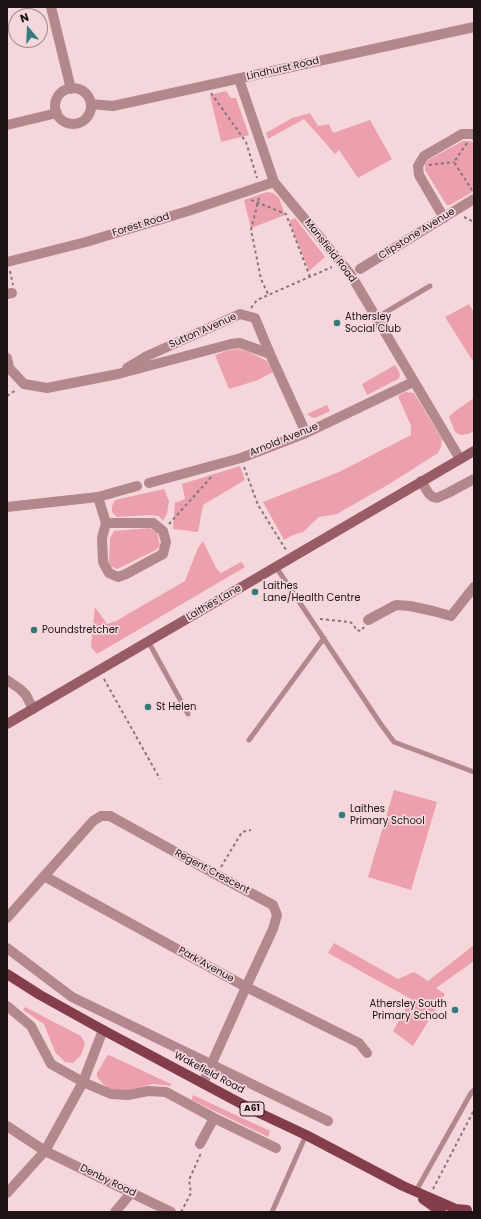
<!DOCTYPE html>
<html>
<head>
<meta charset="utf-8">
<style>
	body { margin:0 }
	#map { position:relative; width:481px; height:1219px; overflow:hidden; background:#f5d7db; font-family:Poppins,sans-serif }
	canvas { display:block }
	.frame { position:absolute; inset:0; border:8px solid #1d1315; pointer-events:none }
	.north { position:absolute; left:8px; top:8px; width:40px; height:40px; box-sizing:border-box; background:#f5d7db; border:1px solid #9f898c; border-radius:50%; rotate:341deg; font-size:11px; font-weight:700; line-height:16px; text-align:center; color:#1d1315 }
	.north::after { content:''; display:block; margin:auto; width:14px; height:18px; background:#317b7c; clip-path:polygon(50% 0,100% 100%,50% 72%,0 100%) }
</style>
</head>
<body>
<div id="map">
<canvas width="481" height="1219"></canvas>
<div class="frame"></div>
<div class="north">N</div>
</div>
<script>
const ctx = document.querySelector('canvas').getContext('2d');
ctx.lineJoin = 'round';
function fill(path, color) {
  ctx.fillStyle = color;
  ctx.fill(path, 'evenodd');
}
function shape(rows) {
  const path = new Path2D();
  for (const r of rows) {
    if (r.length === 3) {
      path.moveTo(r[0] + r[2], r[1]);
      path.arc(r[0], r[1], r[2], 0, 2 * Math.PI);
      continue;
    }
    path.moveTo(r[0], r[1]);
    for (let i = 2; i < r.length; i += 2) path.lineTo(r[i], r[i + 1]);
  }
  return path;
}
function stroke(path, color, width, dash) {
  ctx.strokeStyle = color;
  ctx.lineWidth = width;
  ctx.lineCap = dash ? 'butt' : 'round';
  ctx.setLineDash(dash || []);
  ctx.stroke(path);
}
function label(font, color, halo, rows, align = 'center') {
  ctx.font = font + ' Poppins,sans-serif';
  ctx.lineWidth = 3.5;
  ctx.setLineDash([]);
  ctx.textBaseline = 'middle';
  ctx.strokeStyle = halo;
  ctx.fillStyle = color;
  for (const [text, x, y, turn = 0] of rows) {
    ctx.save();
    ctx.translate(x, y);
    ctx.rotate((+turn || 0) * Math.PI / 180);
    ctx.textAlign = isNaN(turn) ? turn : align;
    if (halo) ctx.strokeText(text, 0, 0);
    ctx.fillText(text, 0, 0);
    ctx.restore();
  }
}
fill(shape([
	[226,91,231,98,236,98,249,135,221,142,210,95],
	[310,113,318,126,329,124,333,133,370,120,392,159,358,178,339,150,335,154,304,119,268,139,266,133,292,118],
	[463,141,468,141,473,142,474,144,474,191,450,205,447,205,444,201,425,170,425,165,428,160],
	[267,192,273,193,279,198,285,215,251,228,244,200],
	[295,218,325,257,309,271,289,221],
	[469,304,474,313,474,363,445,317],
	[238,349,247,351,267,361,273,372,258,380,229,389,215,355,229,350],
	[395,365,399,371,400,376,398,379,367,395,362,384],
	[405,392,414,393,442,439,441,447,438,453,391,483,337,514,319,517,303,532,293,535,284,540,263,502,339,472,411,435,411,426,398,396],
	[474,398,474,431,468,434,460,435,455,432,449,417,454,412],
	[327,405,330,411,315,418,311,417,307,414],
	[240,466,245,480,203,505,198,532,173,529,175,503,185,499,182,484],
	[164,489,169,501,167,514,163,521,159,516,150,515,117,517,112,512,112,506,115,500],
	[149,528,157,532,160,546,156,550,117,569,111,566,109,561,110,538,114,531],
	[203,541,216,568,221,573,241,562,245,567,97,654,91,647,95,607,107,624,116,621,185,581,198,548],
	[394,790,437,802,411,890,368,877],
	[334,943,398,979,414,972,428,981,474,945,474,961,436,988,445,994,413,1046,393,1031,411,999,328,953],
	[25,1007,81,1036,85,1043,81,1055,73,1063,65,1062,55,1052,44,1024,23,1010],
	[109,1055,171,1084,171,1086,153,1084,120,1092,109,1088,103,1084,97,1077,97,1073,107,1056],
	[193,1095,270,1131,268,1137,192,1100]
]), '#ec9fad');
stroke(shape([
	[211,93,246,142,257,178],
	[467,143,454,162,472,190],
	[429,165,454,162],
	[259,198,251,230,261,279,268,294],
	[251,200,286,214,310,277],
	[464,217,474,222],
	[10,271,13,285],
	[251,308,257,300,332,267],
	[7,396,16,390],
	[244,467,258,505,286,550],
	[169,524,213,475],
	[320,619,350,622,354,625,356,630,361,631,364,627],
	[104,679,160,779],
	[221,867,242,832,251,830],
	[433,1189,474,1110],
	[181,1212,191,1193,189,1180,201,1153]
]), '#887477', 2, [3, 3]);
stroke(shape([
	[376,318,430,286],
	[276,567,380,723,394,742,474,772],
	[148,641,188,714],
	[249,740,324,638],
	[416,1191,471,1093,474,1090],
	[272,1212,306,1135]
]), '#b2878e', 5);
stroke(shape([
	[51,7,71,89],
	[239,79,274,182,351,275,460,459],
	[73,106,18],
	[91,104,113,106,474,27],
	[7,125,57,113],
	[444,218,419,175,418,166,424,156,462,134,473,134,474,135],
	[7,262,86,242,188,211,274,182],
	[360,269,474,199],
	[7,294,12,293],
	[7,358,9,368,24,384,47,388,118,374,231,344,240,343,270,354,306,433],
	[127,368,147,356,240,314,255,318,270,354],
	[421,481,429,494,433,497,437,498,448,493,474,479],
	[149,483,241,458,306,433,413,382],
	[98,497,106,523,102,538,103,562,109,573,118,577,126,574,163,554,166,542,163,531,153,523,106,523],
	[7,507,98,497,137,486],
	[368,620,396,605,410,606,433,611,451,616,474,587],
	[7,680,20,689,26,695,33,709],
	[44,876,246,987,359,1043,367,1053],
	[7,918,93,821,101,816,110,816,217,875,273,905,277,915,273,929,246,987,203,1083],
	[7,948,72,997,328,1121],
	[7,1006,31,1026,51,1064,83,1082,111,1094,128,1095,148,1091,166,1092,214,1118,276,1148],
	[7,1126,45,1151,171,1212],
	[200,1144,214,1118],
	[7,1193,45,1151,83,1082,103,1030],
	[115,1212,131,1193]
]), '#b2878e', 10);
stroke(shape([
	[7,724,474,451]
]), '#985c68', 10);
stroke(shape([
	[7,974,40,995,103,1030,253,1110,306,1135,403,1186,456,1209,467,1210],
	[423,1199,441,1212]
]), '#843d4d', 10);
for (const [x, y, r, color] of [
	[337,323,4,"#317b7c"],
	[255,592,4,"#317b7c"],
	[34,630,4,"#317b7c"],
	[148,707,4,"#317b7c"],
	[342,815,4,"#317b7c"],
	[455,1010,4,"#317b7c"]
]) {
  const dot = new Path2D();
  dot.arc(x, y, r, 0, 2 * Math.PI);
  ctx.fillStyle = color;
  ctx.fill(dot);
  stroke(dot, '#f5d7db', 1.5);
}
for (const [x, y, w] of [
	[252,1109,24]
]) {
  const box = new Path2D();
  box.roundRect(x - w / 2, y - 7, w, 14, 3);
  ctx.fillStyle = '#f5d7db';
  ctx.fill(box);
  stroke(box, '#1d1315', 1);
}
label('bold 9px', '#1d1315', null, [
	["A61",252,1109]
]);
label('10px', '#1d1315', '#f5d7db', [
	["Lindhurst Road",283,69,-13],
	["Forest Road",141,225,-17],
	["Clipstone Avenue",417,234,-32],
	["Mansfield Road",330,251,52],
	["Sutton Avenue",203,331,-24],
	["Arnold Avenue",284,440,-22],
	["Laithes Lane",214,603,-30],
	["Regent Crescent",212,872,28],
	["Park Avenue",206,965,29],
	["Wakefield Road",209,1073,28],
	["Denby Road",108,1181,26]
]);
label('10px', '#1d1315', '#f5d7db', [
	["Athersley",345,317],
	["Social Club",345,329],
	["Laithes",263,586],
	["Lane/Health Centre",263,598],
	["Poundstretcher",42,630],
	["St Helen",156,707],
	["Laithes",350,809],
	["Primary School",350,821],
	["Athersley South",447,1004,"right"],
	["Primary School",447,1016,"right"]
], 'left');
</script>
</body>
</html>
